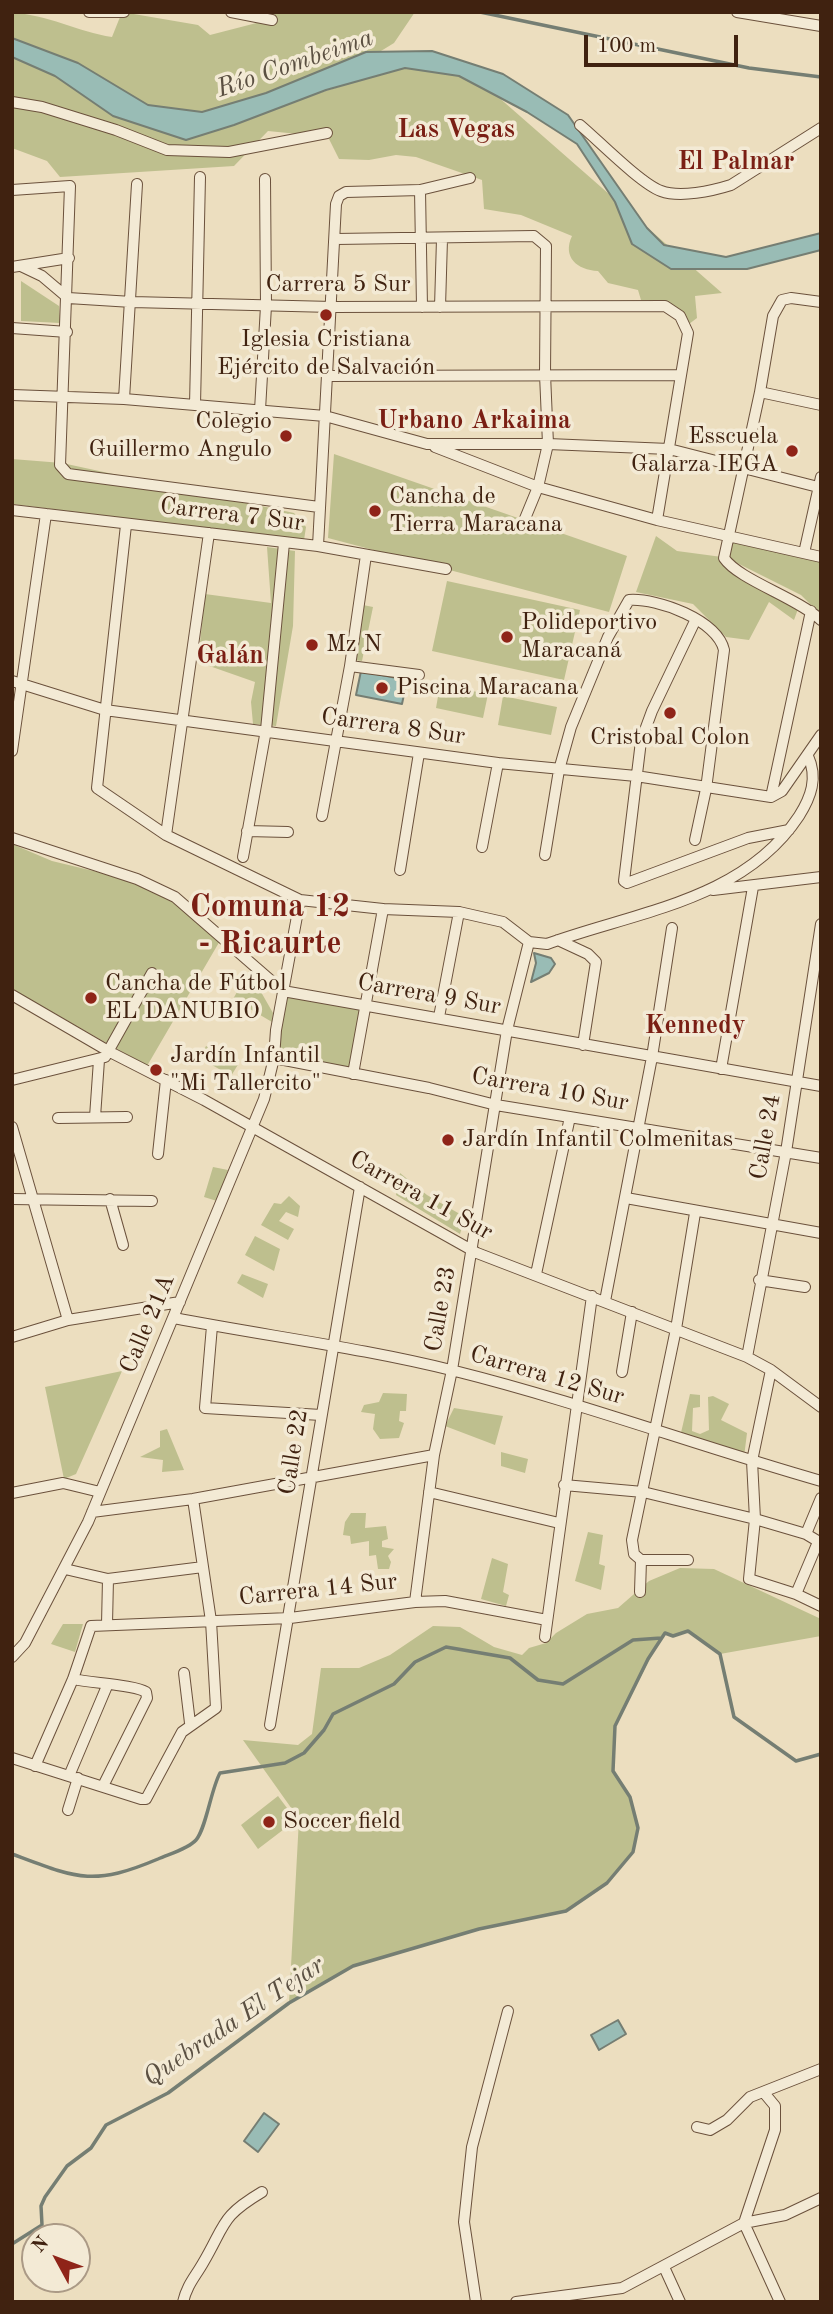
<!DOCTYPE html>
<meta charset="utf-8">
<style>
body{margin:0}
#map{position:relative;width:833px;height:2314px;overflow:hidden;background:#ecdebf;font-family:"Old Standard TT",serif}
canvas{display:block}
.frame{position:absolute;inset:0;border:14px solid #402210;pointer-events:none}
.north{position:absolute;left:21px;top:2223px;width:70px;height:70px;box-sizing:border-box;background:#f3ead5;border:2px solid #ab9a86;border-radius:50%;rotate:311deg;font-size:19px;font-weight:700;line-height:28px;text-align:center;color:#402210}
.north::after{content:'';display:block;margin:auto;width:24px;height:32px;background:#8f2418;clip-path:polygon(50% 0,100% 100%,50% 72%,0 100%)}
.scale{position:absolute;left:584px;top:35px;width:154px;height:32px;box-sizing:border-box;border:4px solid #402210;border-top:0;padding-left:9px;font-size:21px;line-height:24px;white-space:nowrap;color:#402210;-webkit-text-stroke:5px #f3ead5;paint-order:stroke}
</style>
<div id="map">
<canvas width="833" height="2314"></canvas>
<div class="frame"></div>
<div class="north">N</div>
<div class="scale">100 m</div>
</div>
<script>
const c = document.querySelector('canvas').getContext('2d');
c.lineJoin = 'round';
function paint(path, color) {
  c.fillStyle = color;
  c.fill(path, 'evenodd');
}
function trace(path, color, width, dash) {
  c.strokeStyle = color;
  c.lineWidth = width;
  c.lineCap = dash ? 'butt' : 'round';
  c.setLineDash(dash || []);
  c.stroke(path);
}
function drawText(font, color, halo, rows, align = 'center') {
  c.font = font + ' "Old Standard TT",serif';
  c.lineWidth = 7;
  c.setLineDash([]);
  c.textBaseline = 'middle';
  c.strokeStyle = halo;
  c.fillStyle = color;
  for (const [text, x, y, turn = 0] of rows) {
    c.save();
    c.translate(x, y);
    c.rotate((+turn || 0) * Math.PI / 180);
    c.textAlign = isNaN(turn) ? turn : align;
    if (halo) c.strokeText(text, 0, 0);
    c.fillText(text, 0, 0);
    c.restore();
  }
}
const green = new Path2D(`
 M122,12L198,25L210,35L272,19L276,12H415L394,43L306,97L410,65L472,74L722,293L695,296L697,318L689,324L667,302L641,300L638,290L608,283L598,271C577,270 562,257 572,236L521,215L484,209L482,180L416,157L396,155L369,160L339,159L328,137L268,131L234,166L60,177L47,161L12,148V13C47,14 78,32 112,37Z
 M21,281L59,306L60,323L21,321Z
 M334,454L627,556L609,612L328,538Z
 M12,459L62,463L294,513L306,527L304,540L12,504Z
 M656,536L677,551L722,557L798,609L794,620L769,602L749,640L726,637L693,604L636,592Z
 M731,540L821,559V615L801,595L727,558Z
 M267,547L295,551L293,626L276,726L253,724L251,702L255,682L198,662L205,594L271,603Z
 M447,581L580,610L564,680L432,651Z
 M363,605L373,607L362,661L354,660Z
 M440,685L488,694L483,718L436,708Z
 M503,696L557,707L551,735L498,725Z
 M12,844L52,861L135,881L173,901L221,939L147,1066L12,989Z
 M249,971L273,1013L272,1022L233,999Z
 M286,994L362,1006L349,1069L276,1056Z
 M206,1046L239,1063L231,1076L200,1058Z
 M213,1167L228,1170L217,1201L204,1197Z
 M400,1173L427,1195L465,1217L460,1234L396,1195Z
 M289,1196L300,1206L298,1217L286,1212L279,1221L294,1229L288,1240L261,1225L274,1203L281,1204Z
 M255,1236L280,1249L274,1271L245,1255Z
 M242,1274L268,1284L263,1298L237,1283Z
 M122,1371L76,1474L64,1479L45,1387Z
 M383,1393L407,1394L406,1411H400L399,1421L404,1423L399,1438L380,1439L373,1429L375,1414L361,1412L364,1405L379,1402Z
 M690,1394L700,1395V1407L693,1408L692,1431L700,1434L709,1430L708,1397L713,1396L729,1404L721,1420L747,1433L744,1457L680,1437Z
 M454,1408L503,1416L495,1445L445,1426Z
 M167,1429L184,1470L162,1472L163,1460L140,1457L160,1447V1431Z
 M501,1452L528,1459L525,1473L501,1466Z
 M351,1513H366L365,1528L386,1526L388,1539L382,1541V1547L394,1549L388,1556L391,1562L389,1569H378L376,1555L369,1556V1541L351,1544L350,1536L343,1535L345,1522Z
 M588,1532L603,1535L599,1564L605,1566L601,1590L575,1581Z
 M492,1558L508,1564L503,1592L509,1595L506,1606L481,1599Z
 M680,1568L714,1569L821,1619V1636L720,1654L688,1631L676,1635L666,1633L661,1638L615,1726L613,1771L630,1797L638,1828L633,1852L607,1883L566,1911L478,1929L353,1966L289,2003L299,1819L243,1740L298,1745L312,1734L321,1668H359L390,1655L433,1626L460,1627L494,1647L522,1655L529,1648L546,1643L556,1633L587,1614L618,1608L649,1581Z
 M63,1624H83L75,1652L51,1644Z
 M278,1796L296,1820L258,1849L241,1825Z`);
const water = new Path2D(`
 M12,38L78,63L148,105L202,112L266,93L366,52L432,51L503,74L568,115L647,228L664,245L726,257L821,233V250L747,269H671L632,244L615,202L577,144L527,112L459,76L405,68L326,90L234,125L186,140L113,116L55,76L12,57Z
 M361,671L407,680L402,704L356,695Z
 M534,953L551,958L555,964L549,973L531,982L536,963Z
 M618,2020L626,2034L599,2050L591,2035Z
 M264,2113L279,2124L258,2152L244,2141Z`);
const stream = new Path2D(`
 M480,12L749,68L821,77
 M12,1854C76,1878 92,1887 158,1859C169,1854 188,1849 196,1840C206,1829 211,1789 220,1773L285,1763L304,1753L324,1730L333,1714L394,1684L415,1662L446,1647L510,1658L538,1680L563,1684L633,1640L661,1638
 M12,2244L42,2225L41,2206L45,2197L67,2166L91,2148L106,2125L168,2093L289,2003L353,1966L479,1929L566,1911L607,1883L633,1852L638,1828L630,1797L613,1771L615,1726L648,1659L665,1633L673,1636L688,1631L720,1654L734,1717L796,1761L821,1754`);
const street = new Path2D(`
 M89,12H124
 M231,12L272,20
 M737,12L821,26
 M12,102L42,107L116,130L167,150L229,152L327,133
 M580,125C598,140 641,184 661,191C680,198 712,191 731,185L821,128
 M12,190L70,186L60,465L68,474L319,507
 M420,190L422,307
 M336,239L534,236L546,246L545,374L548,444L538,487L524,521
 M21,266L42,276L68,298L132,302L332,307L665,306L680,316L688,333L657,520
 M12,267L69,258
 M821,302L791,298L782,300L773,316L760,392L724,558C739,580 796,597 821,620
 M440,307L442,239
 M12,328L67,332
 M327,376L681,375
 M760,392L821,405
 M12,395L124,399L325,416L427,444H548L669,449L818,487
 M124,399L137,184
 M195,405L200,177
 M260,410L266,306L265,179
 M435,447L538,487L657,520L821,557
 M12,510L318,546L446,569
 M126,525L97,788L166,835L300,900L383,909L459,912L503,922L529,942L547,944C634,912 743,901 799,816C811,797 818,778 808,756
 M318,546L336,204L339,196L346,192L420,190L470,178
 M804,553L821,477
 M696,619L652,711L641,741L624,881L627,883L748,838L789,830
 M350,666L419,675
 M12,681L105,710L498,763L636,776L771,797
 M12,751L46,514
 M771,797L811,611
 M771,797L782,791L821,735
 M322,816L350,666L366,555
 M247,831L288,832
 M166,835L209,533
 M12,838L137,879L175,897L283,991L821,1086
 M482,847L498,763
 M545,855L559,770L571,727L608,637L629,600C658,598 717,620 724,650L706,789L695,840
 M243,857L266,730L284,543
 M400,870L419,753
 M713,890L821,877
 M558,940L588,954L596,962L583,1045
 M12,995L110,1052L204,1100L477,1253L747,1357L771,1370L821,1407
 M439,1017L459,912
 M274,1058L429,1088L496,1105L821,1158
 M721,1069L753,887
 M353,1074L383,909
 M12,1080L105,1057L152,973
 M95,1117L99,1060
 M58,1118L127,1117
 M12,1127L68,1320
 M158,1154L166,1080
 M626,1198L821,1233
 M12,1199L152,1201
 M110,1199L123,1245
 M536,1274L570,1117
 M759,1280L805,1287
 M605,1301L652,1057L672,928
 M174,1318C267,1336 363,1348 455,1371C579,1402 698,1446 821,1481
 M212,1326L205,1408L321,1415
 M12,1337L68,1320L180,1302
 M747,1357L786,1152L821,924
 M771,1370L752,1461L755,1519L749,1579L796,1594L821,1606
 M622,1372L632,1312
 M564,1485L643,1492L755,1519L806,1534L821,1543
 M429,1492L559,1523
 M12,1493L63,1483L100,1492
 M92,1512L193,1499L434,1455
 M806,1534L821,1498
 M641,1560H688
 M65,1569L108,1579L203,1567
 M640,1592L641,1560L634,1554L632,1540L676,1329L695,1213
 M796,1594L818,1542
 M415,1602L434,1455L452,1370L507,1030L529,942
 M107,1624L108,1579
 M545,1637L592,1296
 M12,1657L25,1643L88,1522L264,1099L274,1058L276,1030L300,900
 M184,1673L190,1723
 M73,1679C91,1683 135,1685 146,1692L147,1698L103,1786
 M270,1725L360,1187
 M12,1758L141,1799H146L182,1732L216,1708L211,1621L193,1499
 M35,1766L73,1679L91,1626L290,1618L415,1602L445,1601L547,1620
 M69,1776L107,1686
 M68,1810L78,1778
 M765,2094L775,2106V2130L744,2223L780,2302
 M697,2127L710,2130L727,2120L750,2097L821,2069
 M664,2267L680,2302
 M183,2302C187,2285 195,2277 203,2263C226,2224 220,2217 262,2192
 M476,2302L464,2222L472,2147L508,2011
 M516,2302L622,2288L744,2223L785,2215L821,2198`);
const markers = [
 [326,315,7,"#8f2418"],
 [286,436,7,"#8f2418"],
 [792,451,7,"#8f2418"],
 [375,511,7,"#8f2418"],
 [507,637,7,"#8f2418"],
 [312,645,7,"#8f2418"],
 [382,688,7,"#8f2418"],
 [670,713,7,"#8f2418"],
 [91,998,7,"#8f2418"],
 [156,1070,7,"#8f2418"],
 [448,1140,7,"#8f2418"],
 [269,1822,7,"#8f2418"]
];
const streetNames = [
 ["Carrera 5 Sur",338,285],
 ["Carrera 7 Sur",232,515,7],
 ["Carrera 8 Sur",393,727,8],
 ["Carrera 9 Sur",429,995,10],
 ["Carrera 10 Sur",550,1090,10],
 ["Calle 24",766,1137,-80],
 ["Carrera 11 Sur",421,1196,29],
 ["Calle 23",441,1309,-80],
 ["Calle 21A",148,1324,-67],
 ["Carrera 12 Sur",547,1376,16],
 ["Calle 22",294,1452,-81],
 ["Carrera 14 Sur",318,1590,-6]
];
const poiNames = [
 ["Iglesia Cristiana",326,340,"center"],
 ["Ejército de Salvación",326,368,"center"],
 ["Colegio",272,422,"right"],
 ["Guillermo Angulo",272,450,"right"],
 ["Esscuela",778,437,"right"],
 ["Galarza IEGA",778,465,"right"],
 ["Cancha de",389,497],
 ["Tierra Maracana",389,525],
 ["Polideportivo",521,623],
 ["Maracaná",521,651],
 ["Mz N",326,645],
 ["Piscina Maracana",396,688],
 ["Cristobal Colon",670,738,"center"],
 ["Cancha de Fútbol",105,984],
 ["EL DANUBIO",105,1012],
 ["Jardín Infantil",170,1056],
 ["\"Mi Tallercito\"",170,1084],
 ["Jardín Infantil Colmenitas",462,1140],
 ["Soccer field",283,1822]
];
const waterNames = [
 ["Río Combeima",295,64,-19],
 ["Quebrada El Tejar",234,2022,-34]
];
const neighbourhoodNames = [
 ["Las Vegas",456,130],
 ["El Palmar",736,162],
 ["Urbano Arkaima",474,421],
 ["Galán",230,656],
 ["Kennedy",695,1026]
];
const districtNames = [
 ["Comuna 12",270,908],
 ["- Ricaurte",270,945]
];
paint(green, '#bebf8e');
paint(water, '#99bcb5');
trace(water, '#757e73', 2);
trace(stream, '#757e73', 3.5);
trace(street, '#6b513c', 12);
trace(street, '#f3ead5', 10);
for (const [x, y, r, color] of markers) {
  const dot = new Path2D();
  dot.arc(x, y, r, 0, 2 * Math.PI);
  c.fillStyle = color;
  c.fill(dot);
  trace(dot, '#f3ead5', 2.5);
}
drawText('24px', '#402210', '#f3ead5', streetNames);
drawText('24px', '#402210', '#f3ead5', poiNames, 'left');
drawText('italic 26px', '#5b5042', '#f3ead5', waterNames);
drawText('bold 26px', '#7a1f14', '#f3ead5', neighbourhoodNames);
drawText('bold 32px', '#7a1f14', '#f3ead5', districtNames);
</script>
